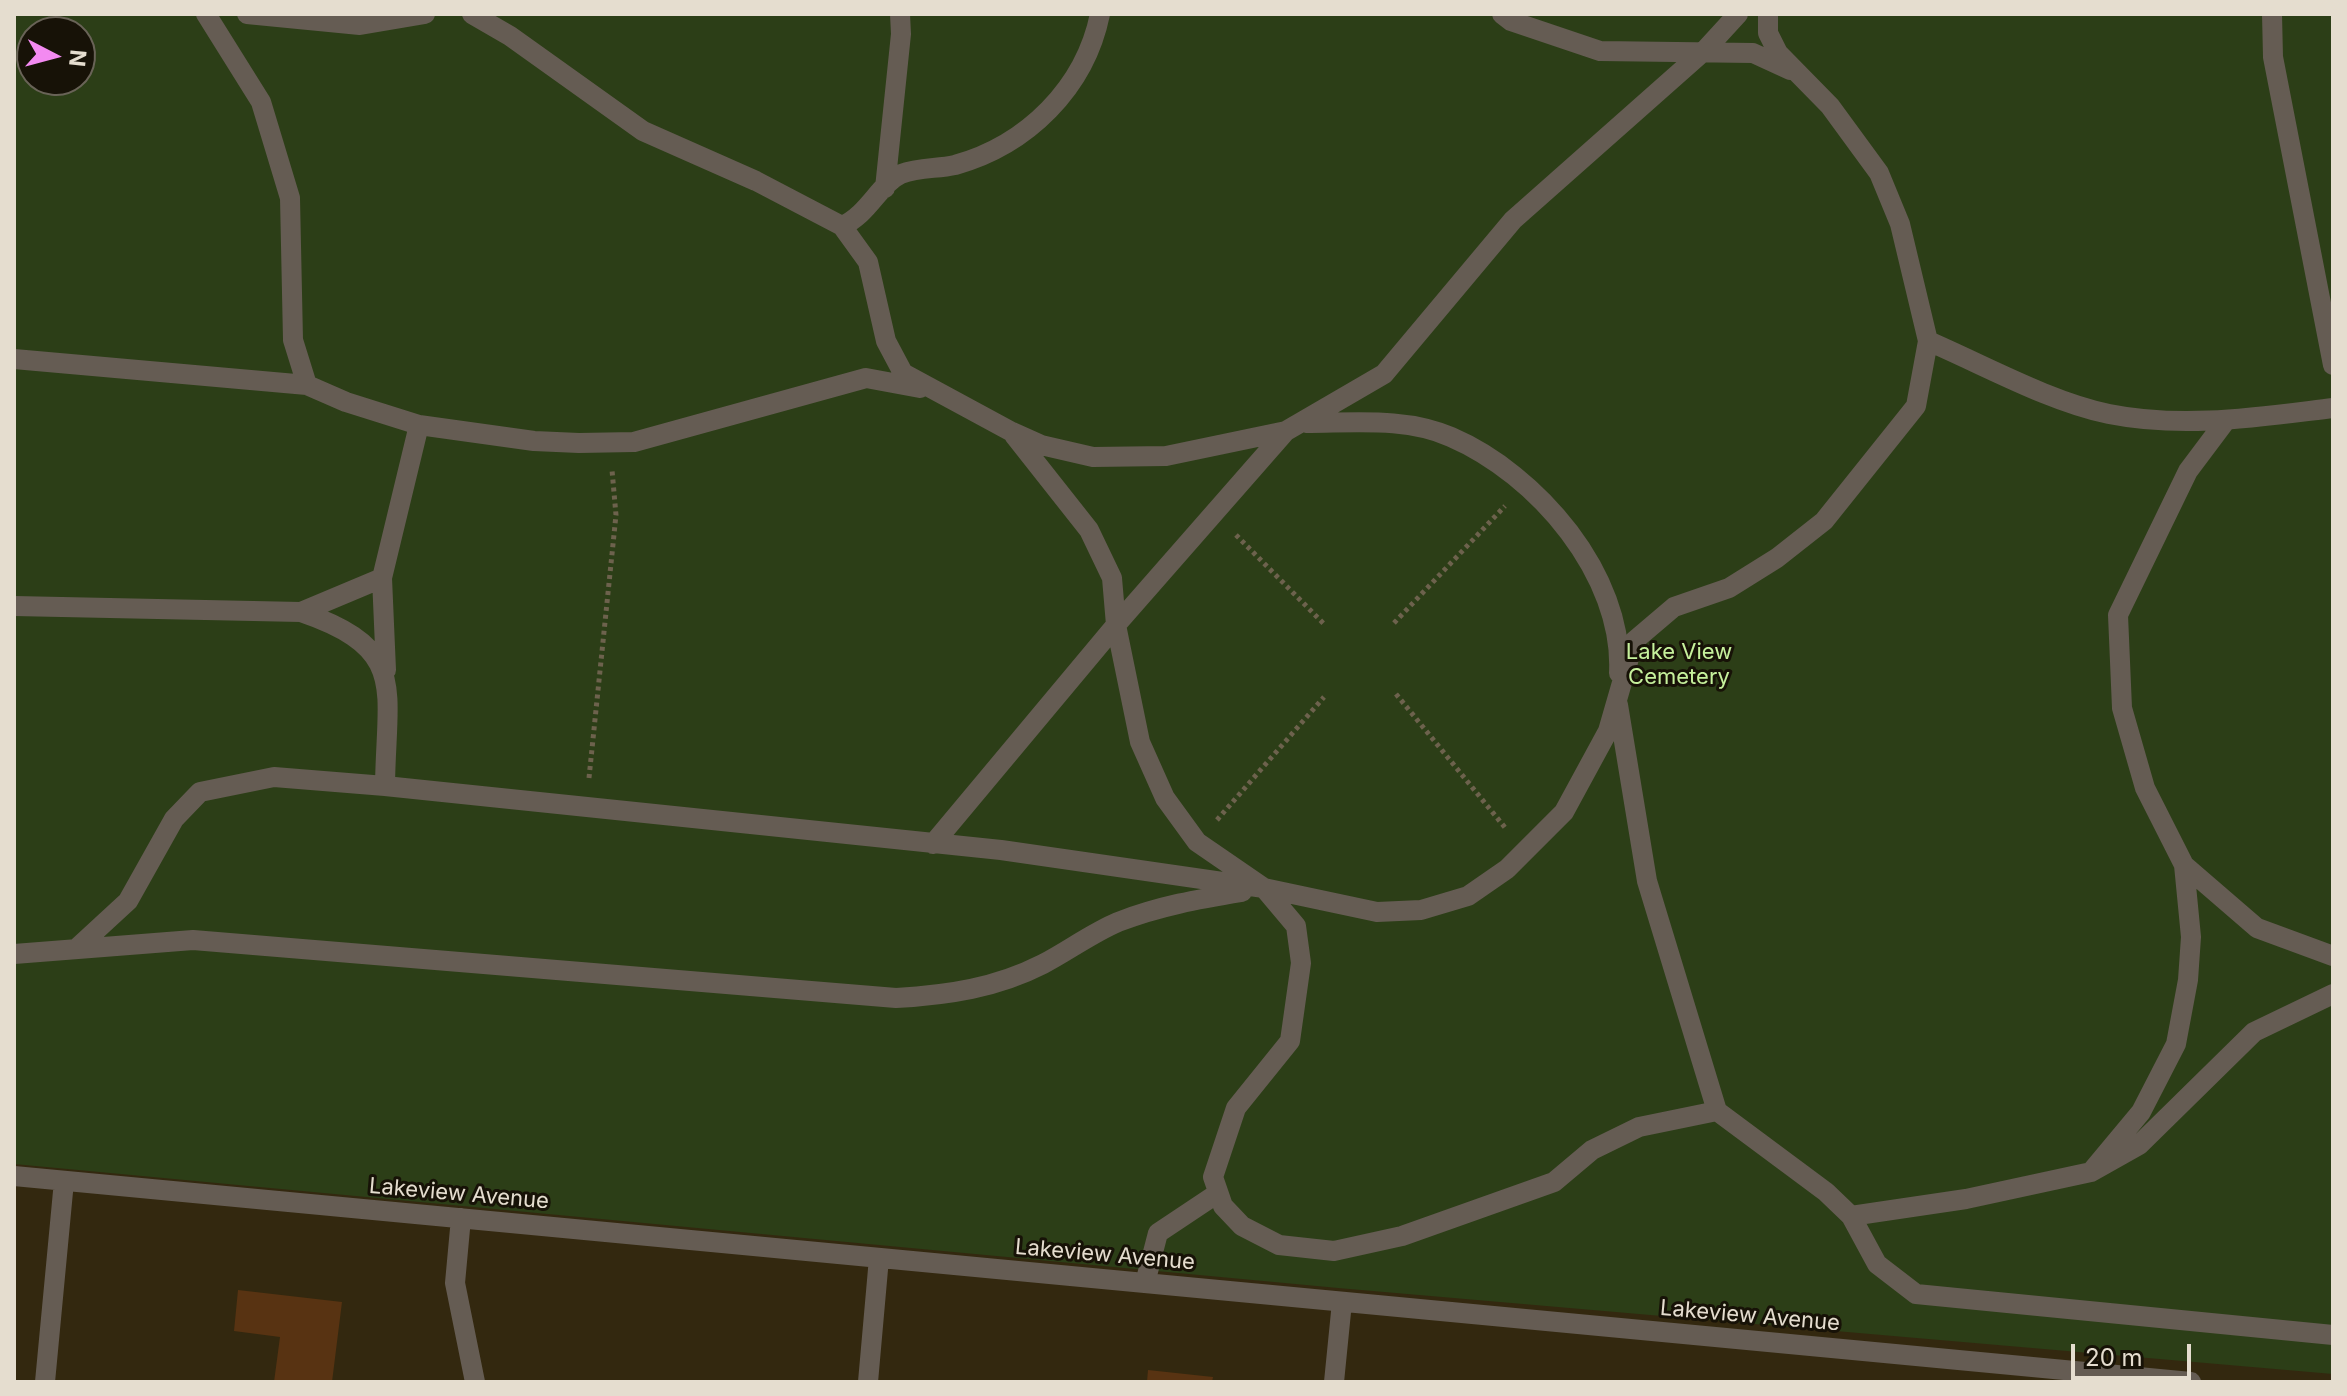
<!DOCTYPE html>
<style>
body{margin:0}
#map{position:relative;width:2347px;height:1396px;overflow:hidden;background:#33280f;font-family:Inter,sans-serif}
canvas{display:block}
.frame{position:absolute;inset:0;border:16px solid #e5ddcf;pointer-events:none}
.north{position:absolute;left:16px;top:16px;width:80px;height:80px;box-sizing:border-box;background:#171207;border:2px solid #696357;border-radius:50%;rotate:96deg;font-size:22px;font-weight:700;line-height:32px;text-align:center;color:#e5ddcf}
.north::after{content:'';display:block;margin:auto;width:28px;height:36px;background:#f38af1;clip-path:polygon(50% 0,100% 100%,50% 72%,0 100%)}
.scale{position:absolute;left:2071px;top:1344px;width:120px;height:36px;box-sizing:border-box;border:4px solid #e5ddcf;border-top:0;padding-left:10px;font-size:24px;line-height:28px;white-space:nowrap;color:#e5ddcf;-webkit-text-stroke:6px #171207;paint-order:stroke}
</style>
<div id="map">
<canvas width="2347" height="1396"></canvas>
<div class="frame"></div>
<div class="north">N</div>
<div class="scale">20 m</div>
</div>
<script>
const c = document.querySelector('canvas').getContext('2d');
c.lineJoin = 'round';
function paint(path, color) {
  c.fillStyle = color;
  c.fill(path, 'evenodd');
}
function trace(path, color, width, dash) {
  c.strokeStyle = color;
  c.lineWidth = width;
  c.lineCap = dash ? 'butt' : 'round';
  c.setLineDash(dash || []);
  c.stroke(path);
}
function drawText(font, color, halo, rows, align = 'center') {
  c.font = font + ' Inter,sans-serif';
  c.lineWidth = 6;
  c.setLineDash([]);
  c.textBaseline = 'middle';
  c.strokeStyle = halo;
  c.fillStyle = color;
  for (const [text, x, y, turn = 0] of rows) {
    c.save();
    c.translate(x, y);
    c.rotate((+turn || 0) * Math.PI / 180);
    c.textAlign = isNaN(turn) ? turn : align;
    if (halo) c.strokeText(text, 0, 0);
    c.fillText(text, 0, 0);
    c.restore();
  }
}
const green = new Path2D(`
 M14,14H2333V1374L1338,1288L14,1164ZM32,32H80V80H32Z`);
const building = new Path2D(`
 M238,1290L342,1302L332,1382H274L280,1337L234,1331Z
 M1148,1370L1213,1377L1212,1382H1147Z`);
const path = new Path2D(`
 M1236,535L1324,624
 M1394,623L1505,506
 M1396,694L1507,830
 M589,778L616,515L612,470
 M1217,820L1324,697`);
const minor = new Path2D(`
 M206,14L261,102L290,198L293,340L307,385
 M247,14L360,25L425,14
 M472,14L510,36L643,131L756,181L842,226L868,262L886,341L903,373L1012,432L1041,445L1093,457L1166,456L1286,431L1384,374L1513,220L1705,50L1738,14
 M1502,14L1511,21L1600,51L1753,53L1790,70
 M2272,14L2273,57L2333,365
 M885,188L901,34L900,14
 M842,226C869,214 879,184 901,174C919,167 937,169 955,165C1027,145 1085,88 1100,14
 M1928,341C1984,365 2050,402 2109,414C2184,429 2258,417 2333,408
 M14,359L307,385L346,402L419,425L534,441L579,443L634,442L866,378L920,388
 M1306,423C1354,423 1406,417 1451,437C1537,474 1624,575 1619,673
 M1014,435L1089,530L1112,578L1116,625L1140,742L1165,798L1197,842L1264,888L1296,926L1301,963L1290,1041L1236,1108L1213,1177L1223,1206L1242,1226L1279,1245L1334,1251L1402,1236L1554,1182L1592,1150L1639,1127L1717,1111
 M382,578L386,670
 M14,606L301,612C409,649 386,688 385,786L274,777L200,792L174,819L128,901L77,948
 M301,612L382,578L419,425
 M1618,705L1647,881L1717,1111L1826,1192L1851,1216L1877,1264L1916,1294L2333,1335
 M385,786L1001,850L1264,888L1377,912L1421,910L1468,896L1507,869L1564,812L1608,731L1634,641L1674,607L1729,588L1777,558L1824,521L1916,406L1928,341L1900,224L1879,173L1830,106L1778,53L1768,33V14
 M933,844L1116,625L1286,431
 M2184,865L2257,928L2333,956
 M14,954L193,940L896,998C948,995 996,988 1043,964C1068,951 1092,933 1118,922C1159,906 1199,899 1242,892
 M2091,1172L2141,1112L2176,1044L2188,980L2191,937L2184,865L2145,788L2122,708L2118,615L2188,471L2224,423
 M14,1176L2191,1382
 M1851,1216L1966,1199L2091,1172L2139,1145L2254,1032L2333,994
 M461,1218L455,1283L475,1382
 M1145,1283L1158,1233L1218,1193
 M45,1382L64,1181
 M868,1382L879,1258
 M1334,1382L1342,1302`);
const parkNames = [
 ["Lake View",1679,652],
 ["Cemetery",1679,677]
];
const streetNames = [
 ["Lakeview Avenue",459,1194,5],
 ["Lakeview Avenue",1105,1255,5],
 ["Lakeview Avenue",1750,1316,5]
];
paint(green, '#2c3e17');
paint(building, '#583312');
trace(path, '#6d624d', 5, [4, 4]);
trace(minor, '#655c53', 20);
drawText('22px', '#c6f19c', '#171207', parkNames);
drawText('22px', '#e5ddcf', '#171207', streetNames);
</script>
